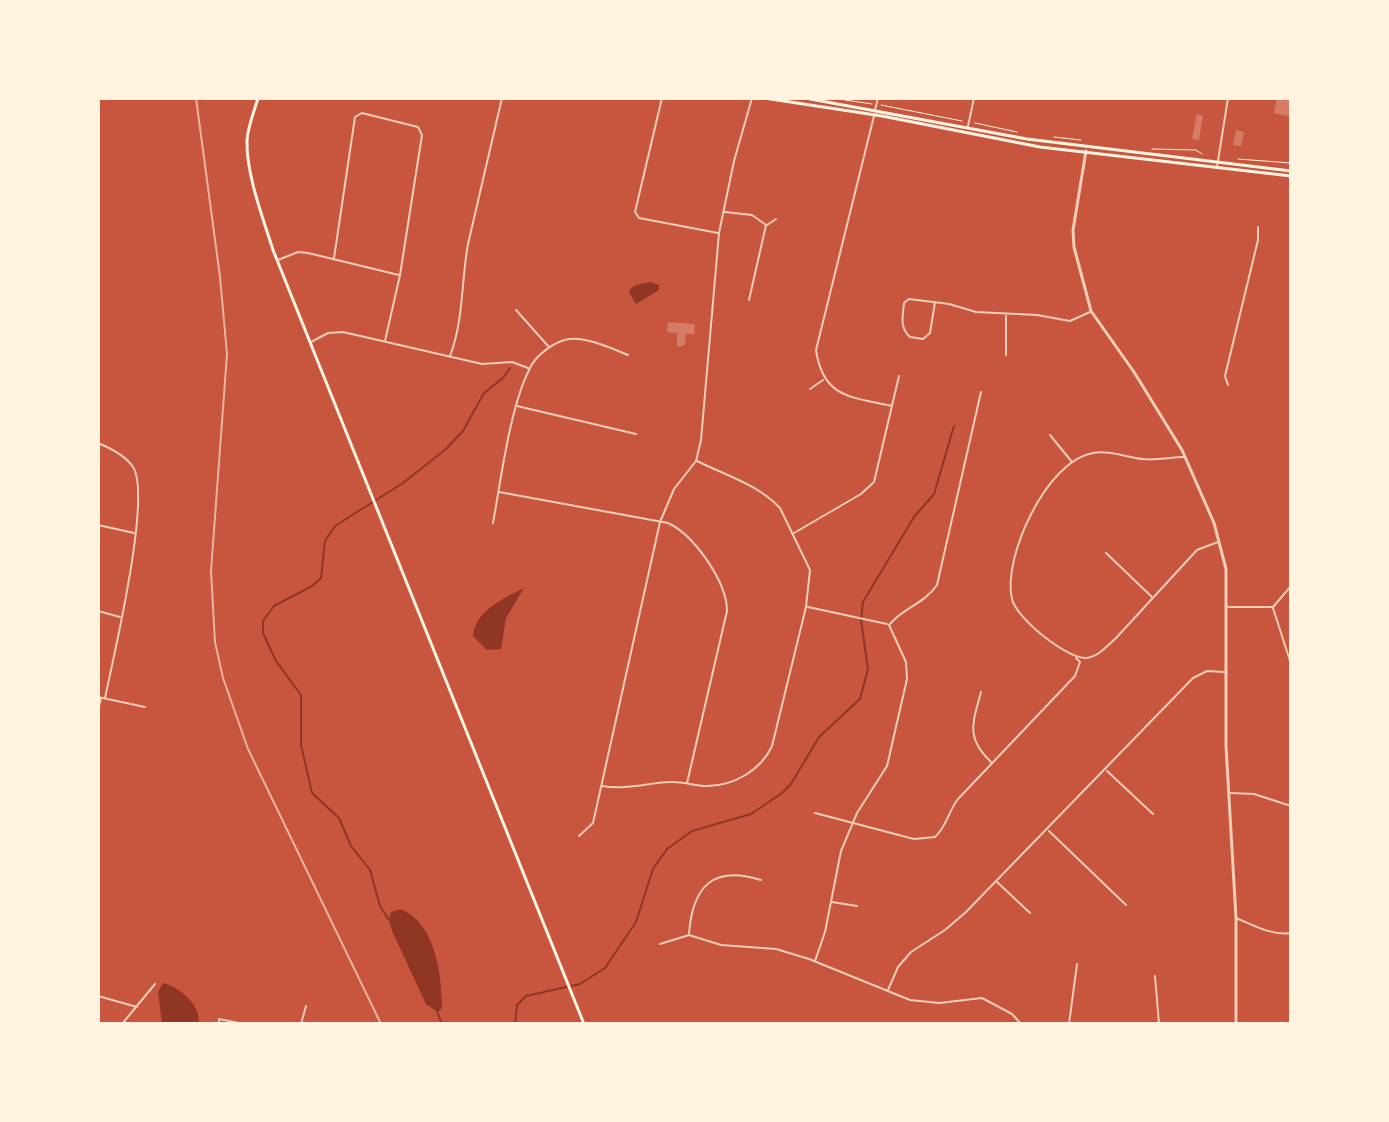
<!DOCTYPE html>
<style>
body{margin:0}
#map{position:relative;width:1389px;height:1122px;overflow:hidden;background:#c8553d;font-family:"DejaVu Sans",sans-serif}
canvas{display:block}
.frame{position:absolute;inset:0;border:100px solid #fff3e0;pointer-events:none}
</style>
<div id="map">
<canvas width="1389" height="1122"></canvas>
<div class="frame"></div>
</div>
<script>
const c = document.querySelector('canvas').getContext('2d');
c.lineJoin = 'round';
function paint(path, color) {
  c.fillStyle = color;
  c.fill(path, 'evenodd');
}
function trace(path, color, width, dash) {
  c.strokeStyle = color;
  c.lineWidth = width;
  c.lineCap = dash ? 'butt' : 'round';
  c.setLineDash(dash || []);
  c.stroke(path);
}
const water = new Path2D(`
 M650,282L659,285V290L636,304L629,292C632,284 642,284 650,282Z
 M524,588L506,618L501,649L487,650L473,636C475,611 504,598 524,588Z
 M400,909C435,921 442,975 442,1007L440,1011H436L426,1004L392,931L389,920L391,912Z
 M163,983C179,986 203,1007 198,1024H162L158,992Z`);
const stream = new Path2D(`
 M389,920L380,906L370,870L351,846L339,818L312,793L301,745V695L276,661L263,633V621L274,606L312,586L321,578L325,541L335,526L403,483L446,449L463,431L484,393L503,378L510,368
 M437,1011L442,1024
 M515,1024L517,1005L526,996L580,984L605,968L636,922L653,869L667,849L692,831L751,814L782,793L791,784L819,737L860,699L868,669L861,620L863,602L914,517L934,494L954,426`);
const building = new Path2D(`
 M1277,98H1291V117L1274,113Z
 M1197,114L1203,116L1199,140L1192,139Z
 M1236,130L1244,132L1241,146L1233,145Z
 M668,322L695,324L694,334H686L685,345L677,347V333L667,332Z`);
const path = new Path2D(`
 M845,100L872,104
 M881,105L962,121
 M975,123L1017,132
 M1054,137L1081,140
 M1152,149L1196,150L1202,154
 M1238,159L1291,163`);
const minor = new Path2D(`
 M662,98L635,212L639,218L718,233
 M875,110L878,98
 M874,116L816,350C823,398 851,397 892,406
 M968,126L974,98
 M1217,167L1228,98
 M725,212L752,215L766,225L749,300
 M767,225L776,219
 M334,258L355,117L362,113L418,127L422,135L400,275L385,341
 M278,260L298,252L308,253L399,275
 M935,302L930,333L923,339L910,337C899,327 903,316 904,303L909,299L949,304L976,312L1037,315L1070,321L1090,312
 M516,310L549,347
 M1006,316V355
 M311,342L328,333L343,332L482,364L512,362L528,368
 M450,356C464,319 461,282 468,244L502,98
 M1228,385L1225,376L1258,240V227
 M810,389L823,380
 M517,406L636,434
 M1050,435L1072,462
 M98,443C110,448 126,456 133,467C152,496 113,659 105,698
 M1185,457C1170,457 1156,461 1142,459C1126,457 1108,450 1093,453C1047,460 1002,558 1012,599C1016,618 1067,659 1086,658C1098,657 1107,646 1116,638L1197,550L1218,542
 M499,492L668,523C694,535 727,582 727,611L687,783
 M493,523C501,480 510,406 530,368C536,355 555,341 569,339C587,337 611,348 628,355
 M98,525L134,533
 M794,533L861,494L874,482L899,376
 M1106,553L1152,597
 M808,607L887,624
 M1228,607H1273L1291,586
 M1273,608L1291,664
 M98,611L120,617
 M890,624C903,608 924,604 937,585L981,392
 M981,692C973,723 965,737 991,762
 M98,697L145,707
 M98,711L101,698
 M1107,771L1153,814
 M602,786C626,790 646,783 670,782C683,781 694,786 707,786C734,786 761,770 772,746L806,607L810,570L780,508C757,484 727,476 697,461
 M1230,793L1254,794L1291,806
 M815,813L914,839L935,837C947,826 948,812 958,799L1075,676L1080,662L1076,658
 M1049,831L1126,905
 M579,836L593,823L660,522L674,489L696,461L701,440L719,233L734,161L752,98
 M996,881L1030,913
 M832,902L857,906
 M1236,918C1253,925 1272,936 1291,933
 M689,933C693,886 713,865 761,880
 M660,944L689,935L721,945L776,949L809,959L910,1000L939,1003L982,998L1012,1014L1021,1024
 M815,961L825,932L841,851L857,813L887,766L907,679L906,662L889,625
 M1155,976L1159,1024
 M888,990L898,967L911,952L945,930L966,912L1193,678L1207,671L1225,672
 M98,996L137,1007
 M122,1024L155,984
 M219,1024V1019L244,1024
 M301,1024L306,1006
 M1069,1024L1077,964`);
const tertiary = new Path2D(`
 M1086,151L1073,230L1074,247L1091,311L1134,372L1182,450L1214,523L1226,569V746L1236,918V1024`);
const secondary = new Path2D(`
 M258,98C254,112 248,126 247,140C246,174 263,218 273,250L584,1024
 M764,98L882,116L1040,147L1291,176
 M805,98L1027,139L1291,171`);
const rail = new Path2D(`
 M196,98L220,277L227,354L211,571L215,642L223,678L248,749L381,1024`);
paint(water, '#8f3625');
trace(stream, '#8f3625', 2);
paint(building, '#d67c66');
trace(path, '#fff3e0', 1);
trace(minor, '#f1ccb7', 2);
trace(tertiary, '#f1ccb7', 3);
trace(secondary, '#fff3e0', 3);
trace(rail, '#e9b49f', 2);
</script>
